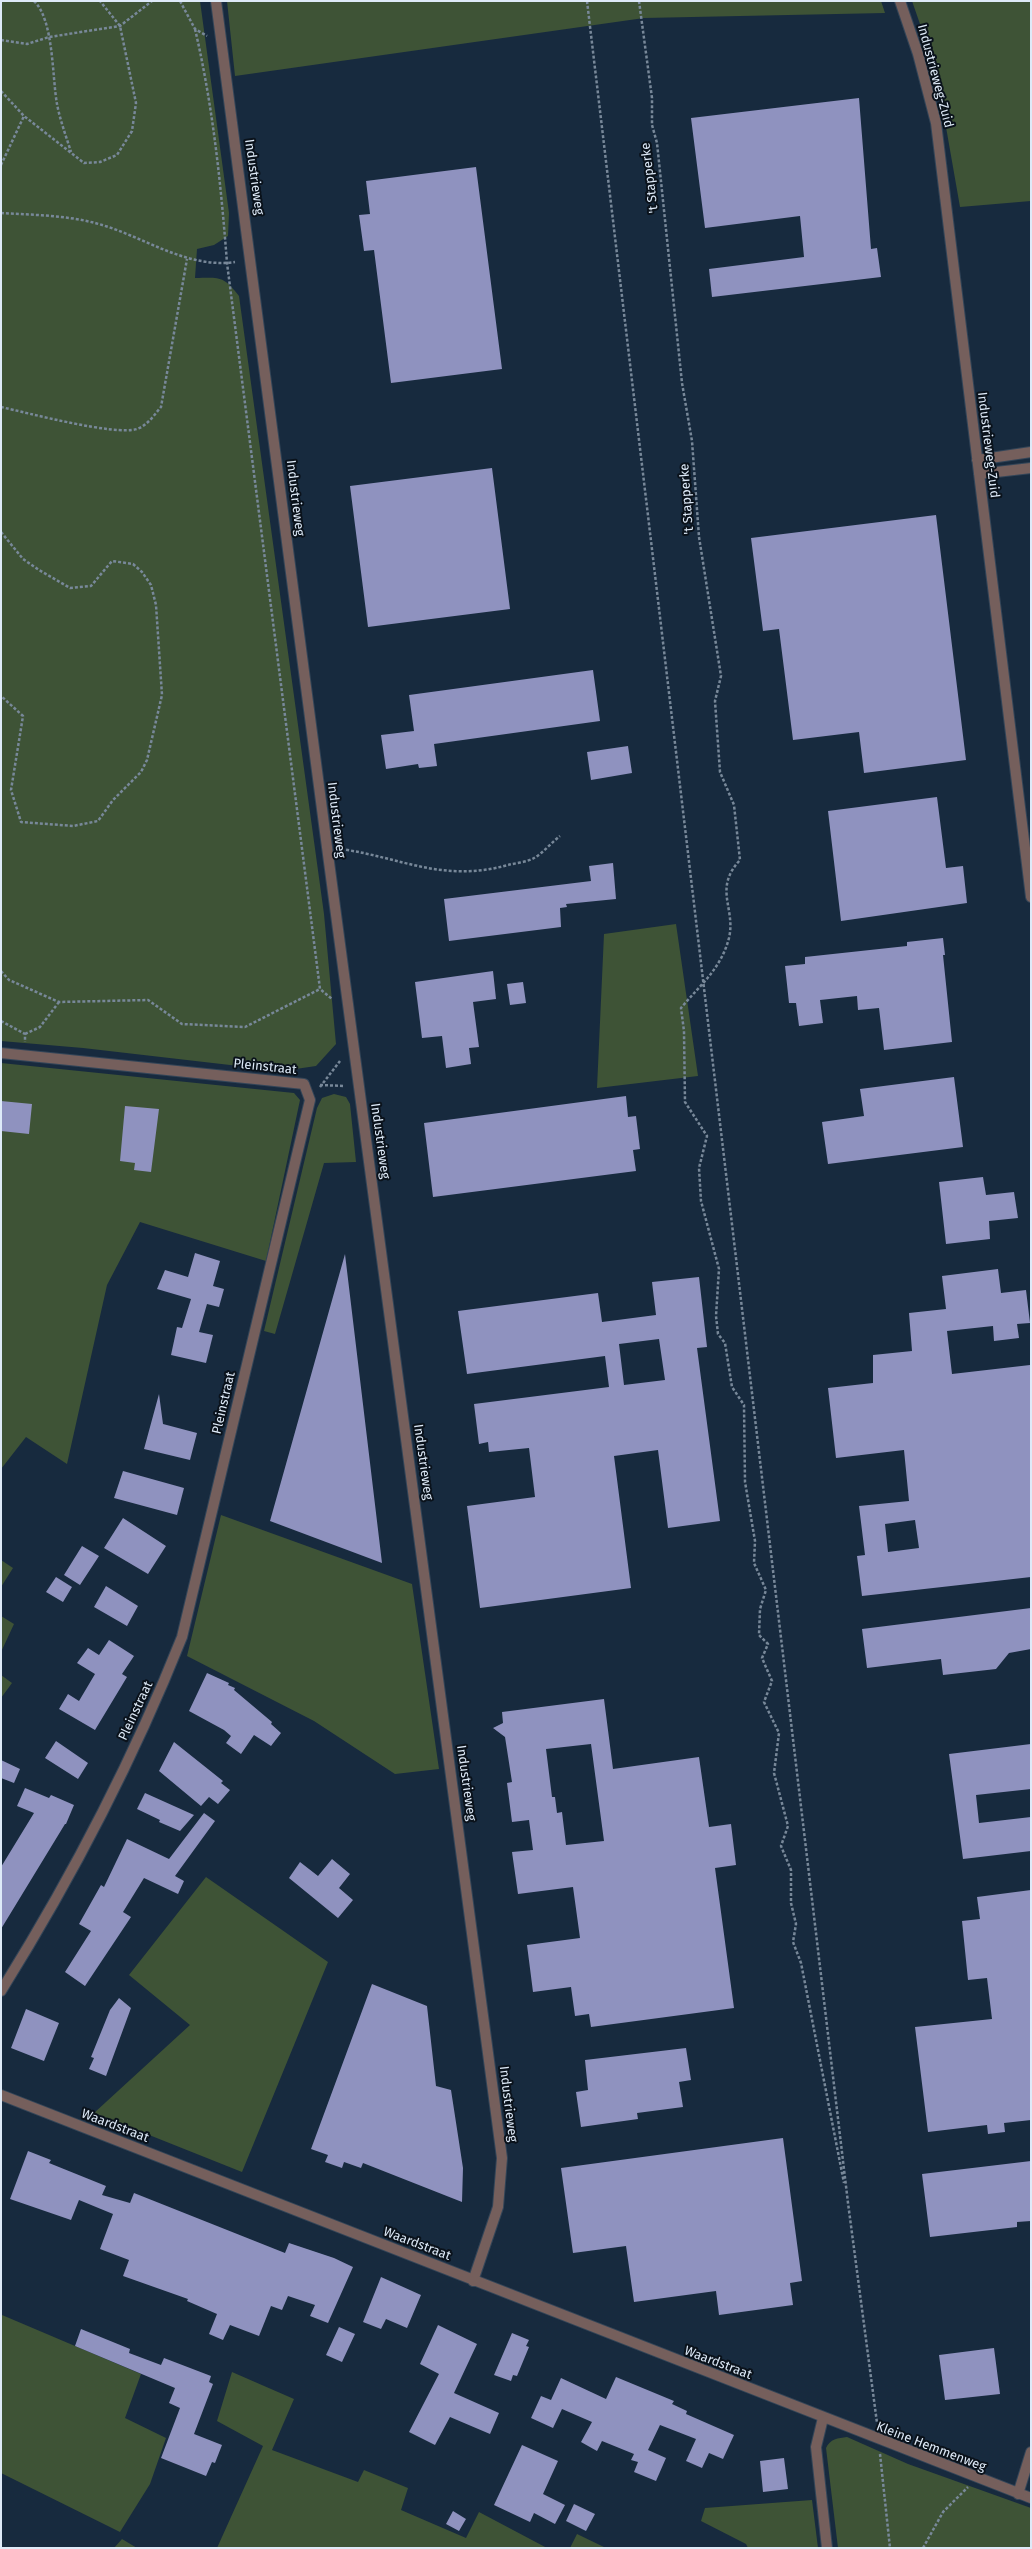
<!DOCTYPE html>
<style>
body{margin:0}
#map{position:relative;width:1032px;height:2549px;overflow:hidden;background:#172a3e;font-family:"Fira Sans",sans-serif}
canvas{display:block}
.frame{position:absolute;inset:0;border:2px solid #deeaf8;pointer-events:none}
</style>
<div id="map">
<canvas width="1032" height="2549"></canvas>
<div class="frame"></div>
</div>
<script>
const c = document.querySelector('canvas').getContext('2d');
c.lineJoin = 'round';
function paint(path, color) {
  c.fillStyle = color;
  c.fill(path, 'evenodd');
}
function trace(path, color, width, dash) {
  c.strokeStyle = color;
  c.lineWidth = width;
  c.lineCap = dash ? 'butt' : 'round';
  c.setLineDash(dash || []);
  c.stroke(path);
}
function drawText(font, color, halo, rows, align = 'center') {
  c.font = font + ' "Fira Sans",sans-serif';
  c.lineWidth = 4;
  c.setLineDash([]);
  c.textBaseline = 'middle';
  c.strokeStyle = halo;
  c.fillStyle = color;
  for (const [text, x, y, turn = 0] of rows) {
    c.save();
    c.translate(x, y);
    c.rotate((+turn || 0) * Math.PI / 180);
    c.textAlign = isNaN(turn) ? turn : align;
    if (halo) c.strokeText(text, 0, 0);
    c.fillText(text, 0, 0);
    c.restore();
  }
}
const green = new Path2D(`
 M1,1H200L229,213L228,236L214,245L197,249L195,278C219,278 223,275 239,296L324,914L336,1044L316,1066L282,1071L83,1048L1,1041Z
 M227,1H881L885,13L644,18L235,76Z
 M912,1H1031V201L960,207L936,70Z
 M676,924L698,1076L597,1088L604,934Z
 M1,1063L294,1093L300,1100L266,1261L140,1222L107,1285L67,1464L26,1437L1,1469Z
 M334,1094L346,1097L350,1104L356,1162L324,1163L275,1334L264,1331L317,1108L322,1098Z
 M221,1515L412,1584L439,1769L395,1774L314,1721L187,1656Z
 M1,1560L13,1568L1,1587Z
 M1,1616L14,1624L1,1652Z
 M1,1675L12,1683L1,1698Z
 M206,1877L328,1962L242,2172L94,2113L190,2025L129,1975Z
 M2,2315L141,2374L125,2418L166,2438L150,2484L120,2532L1,2473Z
 M232,2372L294,2399L272,2450L358,2482L364,2470L408,2488L401,2510L466,2538L479,2512L547,2548H217L263,2446L217,2421Z
 M847,2437L908,2464L1031,2508V2548H838L826,2448C830,2439 838,2438 847,2437Z
 M812,2500L818,2548H748L746,2544L701,2521L705,2508Z
 M577,2534L606,2548H570Z
 M122,2539L137,2548H114Z`);
const building = new Path2D(`
 M859,98L871,249L877,248L881,277L712,297L709,269L804,257L800,216L705,228L691,118Z
 M476,167L502,369L391,383L374,250L364,251L359,215L370,214L366,181Z
 M492,468L510,609L368,627L350,486Z
 M936,515L966,760L864,773L859,732L793,740L779,629L763,631L751,538Z
 M593,670L600,721L434,744L437,766L419,768L418,764L386,769L381,735L414,731L409,695Z
 M628,746L632,773L591,780L587,752Z
 M937,797L946,868L963,866L967,903L841,921L828,811Z
 M613,863L616,899L566,904L567,907L560,908L561,927L449,941L444,899L591,881L589,866Z
 M943,938L945,955H943L952,1042L884,1050L879,1008L858,1010L857,996L820,1000L823,1023L799,1026L796,1003H789L785,966L805,964V957L907,946V942Z
 M493,971L496,999L473,1002L479,1047L469,1048L471,1064L446,1068L442,1036L422,1038L415,982Z
 M523,982L526,1003L510,1005L507,984Z
 M954,1077L963,1147L828,1164L822,1122L864,1116L860,1089Z
 M626,1096L628,1117L636,1116L640,1149L633,1150L636,1171L433,1197L424,1123Z
 M1,1101L32,1104L29,1134L1,1131Z
 M125,1106L159,1109L151,1172L134,1170L135,1163L120,1161Z
 M983,1177L986,1195L1014,1192L1018,1218L989,1221L990,1239L946,1244L939,1182Z
 M195,1253L220,1261L213,1286L224,1289L219,1307L207,1304L199,1332L213,1335L206,1363L171,1355L177,1327L182,1328L191,1299L157,1289L165,1270L188,1277Z
 M345,1254L382,1563L270,1521Z
 M998,1269L1001,1293L1026,1290L1030,1323L1017,1324L1019,1338L994,1341L993,1326L947,1331L952,1374L1030,1365L1031,1577L862,1596L857,1556L865,1555L859,1506L909,1501L904,1450L836,1458L828,1388L873,1383V1355L912,1351L909,1313L946,1309L942,1276ZM915,1520L919,1548L888,1552L885,1524Z
 M699,1277L707,1347L697,1348L720,1521L668,1528L658,1450L614,1456L631,1588L480,1608L467,1506L535,1497L529,1448L489,1452L488,1442L479,1444L474,1404L609,1387L605,1356L467,1374L458,1311L598,1293L602,1322L656,1315L652,1282ZM659,1339L665,1380L624,1385L619,1344Z
 M159,1394L163,1424L197,1433L190,1460L144,1449Z
 M123,1471L184,1488L177,1515L114,1498Z
 M123,1518L166,1546L148,1574L104,1548Z
 M82,1546L99,1556L80,1585L64,1575Z
 M56,1577L72,1587L63,1602L46,1592Z
 M106,1586L138,1606L127,1626L94,1607Z
 M1031,1608V1649L1009,1653L996,1669L943,1675L941,1659L867,1668L862,1629Z
 M109,1640L134,1656L122,1674L127,1677L95,1730L59,1709L68,1694L79,1701L95,1674L77,1663L88,1648L99,1655Z
 M207,1673L229,1683L228,1685L235,1688L234,1690L272,1722L271,1724L281,1733L271,1746L254,1735L241,1754L226,1743L231,1736L224,1730L189,1711Z
 M604,1699L613,1769L699,1757L709,1827L731,1824L736,1865L715,1868L734,2008L591,2027L589,2014L575,2016L571,1987L533,1992L527,1945L580,1938L573,1887L518,1894L512,1852L533,1850L529,1820L512,1822L507,1783L512,1782L505,1737L493,1728L503,1723L502,1712ZM591,1744L604,1841L566,1845L562,1812L557,1813L555,1797H552L546,1749Z
 M56,1741L88,1763L78,1779L45,1758Z
 M174,1742L223,1781L221,1783L230,1790L218,1804L209,1797L201,1806L159,1771Z
 M1031,1744V1789L976,1795L979,1823L1031,1817V1851L963,1859L949,1754Z
 M1,1760L20,1769L14,1783L1,1778Z
 M25,1788L49,1798L51,1795L74,1805L66,1824H65L1,1929V1867L34,1813L17,1806Z
 M145,1793L194,1815L180,1831L159,1822L160,1820L137,1809Z
 M204,1813L215,1821L175,1876L184,1881L178,1894L144,1878L123,1912L131,1917L85,1986L65,1972L91,1931L79,1924L101,1885L104,1887L127,1839L169,1859Z
 M332,1859L350,1874L339,1888L353,1900L338,1918L289,1878L300,1862L318,1876Z
 M1031,1890V2120L1004,2123L1005,2132L988,2134L987,2125L928,2132L915,2027L992,2019L987,1978L968,1980L962,1921L980,1919L977,1897Z
 M372,1984L427,2006L436,2086L451,2090L463,2168L462,2202L363,2163L361,2168L344,2162L342,2168L325,2162L328,2155L311,2149Z
 M119,1998L131,2008L106,2076L89,2069L94,2058L91,2057L110,2010Z
 M26,2009L59,2023L44,2061L11,2048Z
 M686,2048L691,2080L679,2082L683,2107L637,2113L638,2119L581,2127L576,2092L588,2090L585,2060Z
 M783,2138L802,2281L790,2283L793,2305L719,2315L716,2291L634,2302L626,2246L573,2253L561,2168Z
 M28,2151L51,2160L49,2163L106,2186L102,2195L130,2203L134,2193L285,2253L289,2243L334,2258L353,2267L328,2323L310,2316L315,2305L288,2296L282,2310L271,2306L259,2336L230,2325L223,2340L209,2334L217,2314L187,2301L188,2299L123,2276L129,2260L100,2249L113,2214L79,2200L71,2220L10,2199Z
 M1031,2161V2221L1017,2222V2227L930,2237L922,2174Z
 M381,2277L421,2295L407,2328L386,2319L381,2329L363,2322Z
 M438,2325L477,2344L454,2393L499,2413L490,2434L450,2417L435,2445L409,2432L439,2374L420,2364Z
 M339,2327L355,2334L342,2362L326,2355Z
 M81,2329L130,2349L129,2353L161,2365L164,2358L211,2376L209,2382L213,2384L194,2434L222,2445L215,2463L212,2462L206,2476L161,2458L180,2408L169,2403L175,2388L75,2346Z
 M512,2333L529,2340L526,2346L529,2347L517,2376L513,2375L511,2381L494,2375Z
 M994,2348L1000,2394L945,2400L939,2355Z
 M616,2377L674,2401L672,2404L687,2411L686,2414L734,2435L723,2459L709,2453L702,2468L686,2461L696,2439L660,2425L648,2450L666,2458L656,2481L634,2472L638,2462L631,2460L634,2454L602,2441L597,2451L581,2442L592,2422L562,2409L553,2428L531,2418L541,2396L551,2400L561,2378L606,2399Z
 M522,2445L558,2461L543,2494L565,2505L555,2524L534,2513L530,2522L494,2505Z
 M784,2458L788,2489L763,2492L760,2461Z
 M574,2504L595,2514L586,2531L566,2521Z
 M453,2511L466,2519L459,2531L446,2524Z`);
const path = new Path2D(`
 M34,1C54,20 52,77 57,104C60,120 66,136 71,152
 M180,1L195,29L207,36
 M587,1L848,2203L877,2423
 M639,1L652,98V125L657,143L682,383L692,441L699,537L721,676L715,701L720,772L734,805L740,860C713,889 736,908 729,938C721,969 700,985 681,1008L684,1031L685,1102L707,1136L699,1168L701,1201L719,1269L716,1316L718,1334L725,1343L732,1387L744,1405L745,1482L755,1541L754,1563L766,1590L760,1609L759,1635L768,1644L762,1658L772,1681L764,1702L779,1733L774,1773L788,1826L781,1846L791,1870V1903L796,1924L793,1942L801,1963L844,2183
 M195,29C213,106 221,185 227,263L320,989L332,999
 M1,40L27,44L49,37L120,26L152,1
 M1,91L24,116L84,163L100,162L117,155L132,131L136,103L120,26L100,1
 M1,165L24,116
 M1,213C32,215 65,215 95,223C142,235 185,269 235,262
 M1,407C28,413 115,436 137,429C148,425 154,415 161,407L187,259
 M1,532L23,559L39,570L70,588L91,586L112,561L133,564L142,572L151,585L156,605L162,695L147,760L141,772L113,800L98,821L73,826L21,822L11,790L23,716L1,696
 M341,849C403,858 443,883 508,865C516,863 527,862 534,858C543,853 552,842 560,836
 M1,971L9,980L59,1002L148,1000L182,1024L245,1027L320,989
 M1,1021L25,1034V1042
 M25,1034L40,1027L59,1002
 M320,1085L345,1086
 M320,1087L340,1061
 M880,2454L890,2548
 M923,2548L943,2512L968,2487`);
const minor = new Path2D(`
 M216,1L327,847L502,2158L498,2207L473,2281
 M900,1L918,54L936,123L1031,897
 M977,460L1031,452
 M979,474L1031,468
 M1,1053L304,1084L310,1100L182,1637C133,1760 71,1879 1,1991
 M1,2095L1031,2498
 M823,2418L816,2447L827,2548
 M1018,2494L1031,2452`);
const streetNames = [
 ["Industrieweg-Zuid",935,76,75],
 ["Industrieweg",254,177,82],
 ["'t Stapperke",650,178,-97],
 ["Industrieweg-Zuid",988,445,83],
 ["Industrieweg",295,498,83],
 ["'t Stapperke",687,499,-94],
 ["Industrieweg",336,820,83],
 ["Pleinstraat",265,1067,6],
 ["Industrieweg",380,1141,82],
 ["Pleinstraat",224,1403,-77],
 ["Industrieweg",423,1462,82],
 ["Pleinstraat",136,1711,-65],
 ["Industrieweg",466,1783,82],
 ["Industrieweg",508,2104,83],
 ["Waardstraat",115,2126,21],
 ["Waardstraat",417,2244,21],
 ["Waardstraat",718,2363,21],
 ["Kleine Hemmenweg",931,2447,21]
];
paint(green, '#3e5336');
paint(building, '#8f92bf');
trace(minor, '#334558', 12);
trace(path, '#788899', 2.5, [3, 2]);
trace(minor, '#755f5c', 10);
drawText('13px', '#deeaf8', '#0a121b', streetNames);
</script>
